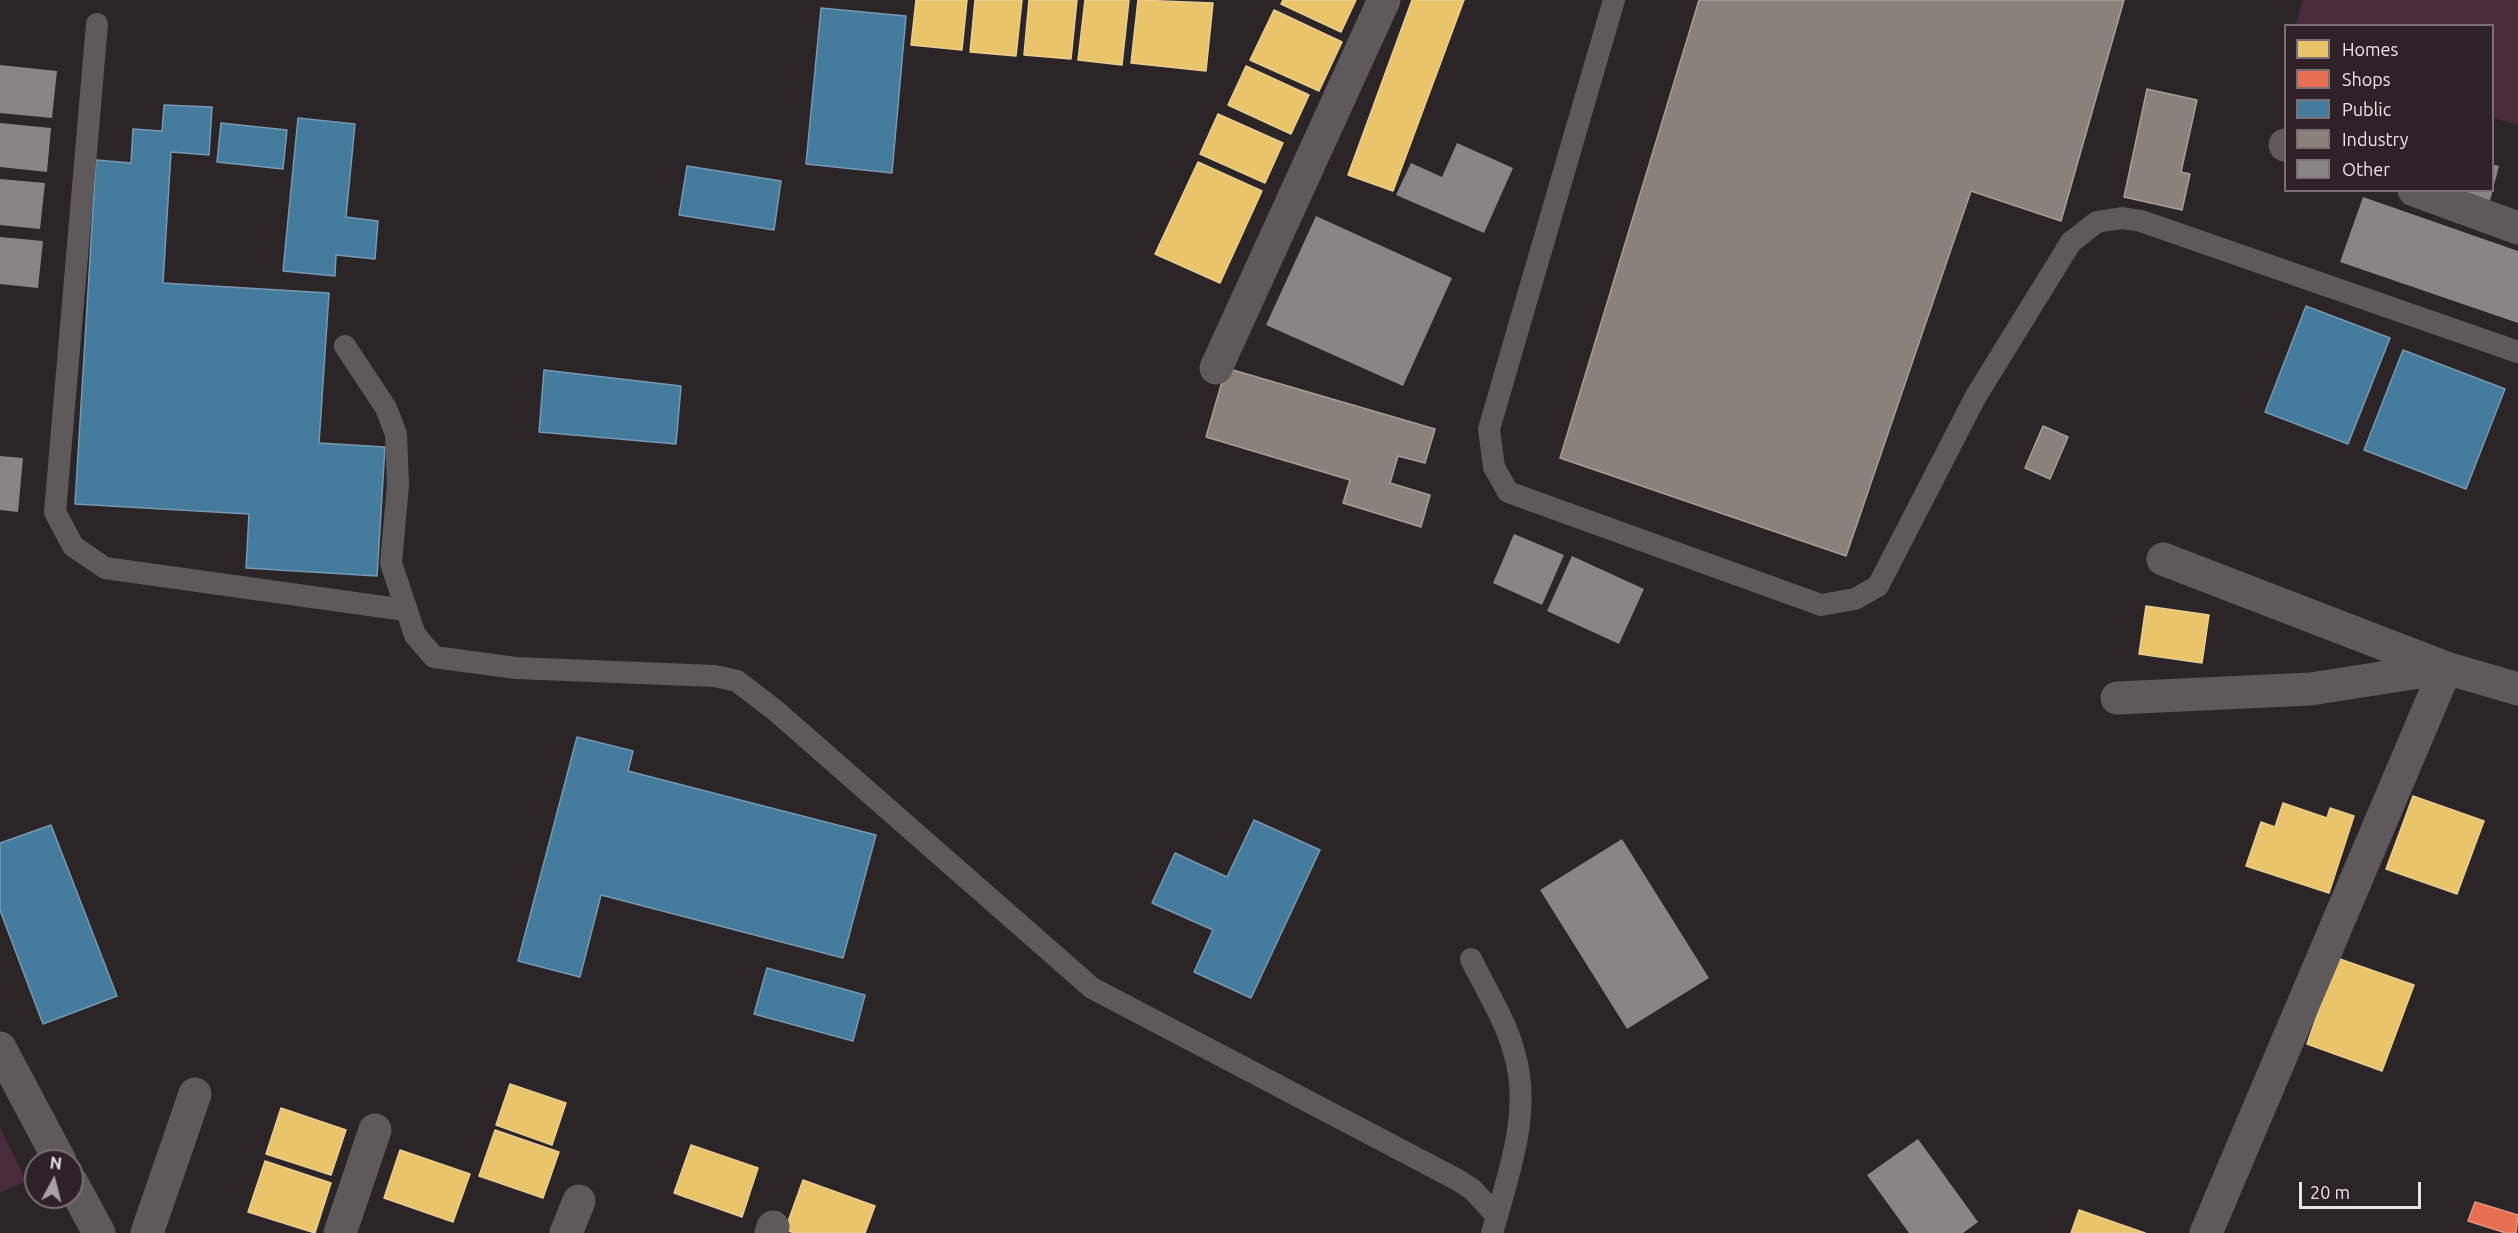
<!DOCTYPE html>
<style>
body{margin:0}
#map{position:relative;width:2518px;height:1233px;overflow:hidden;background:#2b2528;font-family:Ubuntu,sans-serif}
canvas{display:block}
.legend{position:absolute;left:2284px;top:24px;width:210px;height:168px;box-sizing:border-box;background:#2e2228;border:2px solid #7a6f74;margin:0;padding:8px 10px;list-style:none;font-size:18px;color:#ece3e7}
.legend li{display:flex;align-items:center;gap:12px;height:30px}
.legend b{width:30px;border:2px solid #7a6f74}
.north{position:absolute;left:24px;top:1149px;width:60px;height:60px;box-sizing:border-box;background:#2e2228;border:2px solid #7a6f74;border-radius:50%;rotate:7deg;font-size:16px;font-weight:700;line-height:24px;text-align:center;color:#ece3e7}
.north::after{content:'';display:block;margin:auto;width:21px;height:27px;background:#a8a0a4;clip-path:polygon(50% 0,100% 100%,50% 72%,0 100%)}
.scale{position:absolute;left:2299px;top:1182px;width:122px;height:27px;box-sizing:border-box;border:3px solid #ece3e7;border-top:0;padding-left:8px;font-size:18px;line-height:21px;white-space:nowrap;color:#ece3e7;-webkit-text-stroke:4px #2e2228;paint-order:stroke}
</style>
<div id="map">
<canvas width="2518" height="1233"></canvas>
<ul class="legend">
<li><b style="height:16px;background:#e9c46a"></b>Homes</li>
<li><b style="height:16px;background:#e76f51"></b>Shops</li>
<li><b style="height:16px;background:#457b9d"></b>Public</li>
<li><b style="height:16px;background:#8a817c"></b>Industry</li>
<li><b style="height:16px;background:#898486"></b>Other</li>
</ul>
<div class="north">N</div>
<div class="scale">20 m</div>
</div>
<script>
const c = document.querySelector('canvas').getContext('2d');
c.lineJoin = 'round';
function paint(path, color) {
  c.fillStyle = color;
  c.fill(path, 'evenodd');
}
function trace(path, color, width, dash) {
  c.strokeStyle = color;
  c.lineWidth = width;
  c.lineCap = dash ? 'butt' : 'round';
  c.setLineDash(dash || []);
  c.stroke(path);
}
const green = new Path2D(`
 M2303,0H2518V125L2493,118L2492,26L2296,25Z
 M0,1127L26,1181L0,1193Z`);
const homes = new Path2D(`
 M916,0H967L962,50L911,45Z
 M975,0H1022L1016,56L970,52Z
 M1029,0H1077L1071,59L1024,55Z
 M1085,0H1129L1122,65L1078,60Z
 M1138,0L1213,3L1206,71L1131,63Z
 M1283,0H1356L1341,32L1281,4Z
 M1412,0H1464L1393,191L1348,175Z
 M1274,10L1342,42L1319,91L1250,60Z
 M1246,66L1309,95L1291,134L1228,105Z
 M1218,114L1283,143L1265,183L1200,154Z
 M1198,162L1262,191L1220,283L1155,254Z
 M2146,606L2209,615L2202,663L2139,654Z
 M2413,796L2484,821L2457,894L2386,869Z
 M2283,803L2327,818L2330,808L2354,816L2329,893L2246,866L2261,822L2275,827Z
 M2337,958L2414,985L2382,1071L2307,1044Z
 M510,1084L566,1103L552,1145L496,1125Z
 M281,1108L346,1130L331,1175L266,1154Z
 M495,1130L559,1152L543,1198L479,1176Z
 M691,1145L758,1168L742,1217L674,1193Z
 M400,1150L470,1174L453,1222L384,1198Z
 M265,1161L331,1183L315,1233L248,1212Z
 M803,1180L875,1206L865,1233H795L785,1230Z
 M2079,1210L2145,1233H2071Z`);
const shops = new Path2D(`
 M2475,1202L2518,1215L2516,1233H2506L2468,1221Z`);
const public = new Path2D(`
 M821,8L906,16L892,173L806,164Z
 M164,105L212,107L209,155L171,152L163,283L329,293L319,443L385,447L377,576L246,568L249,514L75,504L96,160L131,163L133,129L162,131Z
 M298,118L355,124L346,217L378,221L375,259L336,255L335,276L283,271Z
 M221,123L287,130L283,169L217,162Z
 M687,166L781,181L774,230L679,215Z
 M2306,306L2390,338L2348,444L2265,412Z
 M2403,350L2505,389L2466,489L2364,450Z
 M544,370L681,386L676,444L539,432Z
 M577,737L633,751L628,771L876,835L843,958L601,895L580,977L518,961Z
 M1254,820L1320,850L1251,998L1194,972L1213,930L1152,903L1175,853L1227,877Z
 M51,825L117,996L43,1024L0,910V843Z
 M767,968L865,995L853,1041L754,1014Z`);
const industry = new Path2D(`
 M1699,0H2124L2061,221L1971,191L1846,556L1560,458Z
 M2147,89L2197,100L2181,172L2190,174L2182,210L2124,197Z
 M1226,368L1435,429L1425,463L1398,456L1390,483L1430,495L1421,527L1343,503L1350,480L1206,437Z
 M2043,426L2068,437L2050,479L2025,468Z`);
const building = new Path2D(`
 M0,65L57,71L52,118L0,113Z
 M0,123L51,128L47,172L0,167Z
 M1457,143L1513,168L1484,233L1396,195L1411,163L1442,177Z
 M2492,164L2499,166L2493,189H2492Z
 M0,179L45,183L40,229L0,225Z
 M2443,190H2493L2489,204Z
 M2363,197L2518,251V323L2340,262Z
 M1316,216L1452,278L1403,386L1266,325Z
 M0,237L43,241L38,288L0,284Z
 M0,456L23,458L18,512L0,510Z
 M1514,534L1564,555L1542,605L1493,583Z
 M1572,556L1644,589L1619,644L1547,611Z
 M1622,839L1709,978L1627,1029L1540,890Z
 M1918,1139L1978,1222L1963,1233H1909L1867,1175Z`);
const lane = new Path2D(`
 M1614,0L1489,429L1494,467L1508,492L1821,605L1855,599L1878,586L1976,396L2071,242L2097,222L2122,218L2141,221L2518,352
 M97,24L55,512L73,546L105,568L405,610
 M345,346L386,408L396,434L398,485L391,563L415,635L434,657L516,668L715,676L737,681L776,711L1092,988L1458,1180L1473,1190L1497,1216L1492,1233
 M1471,959C1485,988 1506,1021 1514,1052C1531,1106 1512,1163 1497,1216`);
const street = new Path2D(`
 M2285,145H2286
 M2414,190L2518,228
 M1216,368L1384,0
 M2163,559L2446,668L2206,1233
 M2117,698L2310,689L2446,668L2518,689
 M0,1048L60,1161
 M72,1183L99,1233
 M147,1233L195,1094
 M340,1233L375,1130
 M566,1233L579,1201
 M771,1233L773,1227`);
paint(green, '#482c3c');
paint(homes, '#e9c46a');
trace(homes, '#eacd90', 1.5);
paint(shops, '#e76f51');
trace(shops, '#e8927e', 1.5);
paint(public, '#457b9d');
trace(public, '#779ab3', 1.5);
paint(industry, '#8a817c');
trace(industry, '#a79e9c', 1.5);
paint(building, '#898486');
trace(lane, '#5e595b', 22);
trace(street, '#5e595b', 33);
</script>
